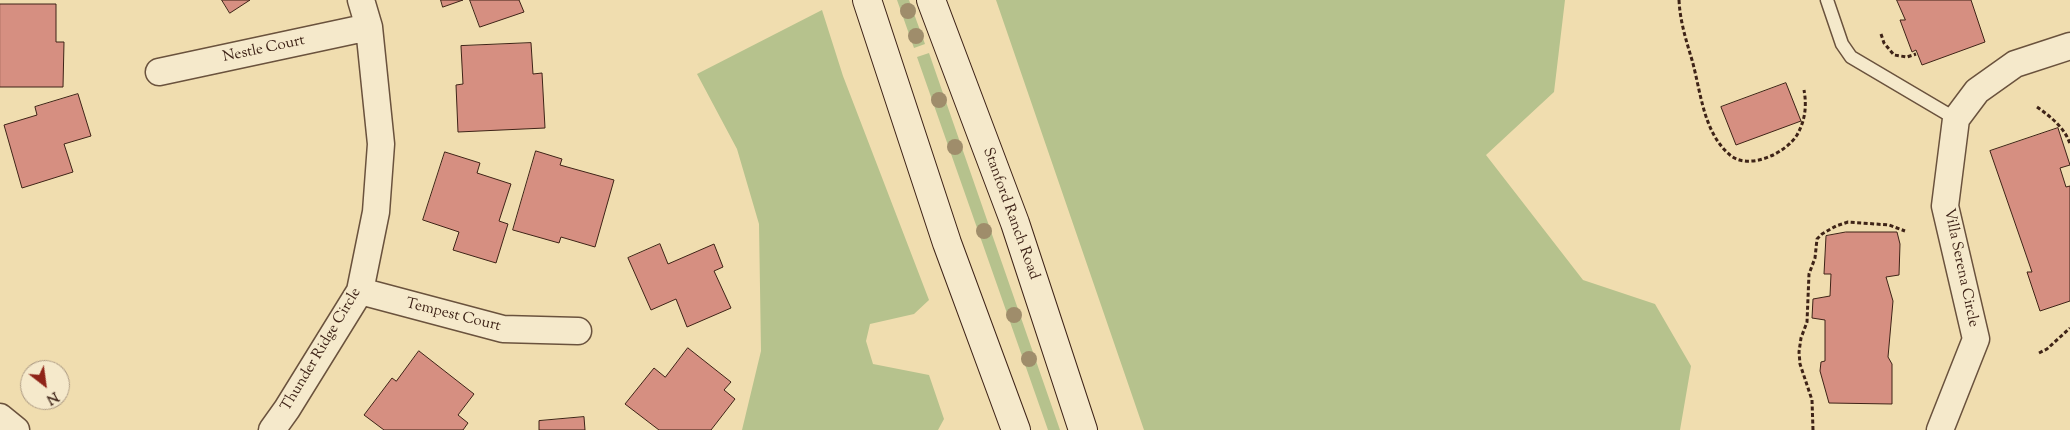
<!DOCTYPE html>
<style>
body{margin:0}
#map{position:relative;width:2070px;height:430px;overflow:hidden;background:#f0ddaf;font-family:"Sorts Mill Goudy",serif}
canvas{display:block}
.north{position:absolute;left:20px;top:360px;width:50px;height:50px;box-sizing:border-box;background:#f5e9cb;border:1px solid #ac9a83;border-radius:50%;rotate:150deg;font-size:14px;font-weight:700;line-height:20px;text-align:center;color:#3e2317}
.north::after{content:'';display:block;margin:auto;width:18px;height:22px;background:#8f2418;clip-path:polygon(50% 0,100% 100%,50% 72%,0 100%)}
</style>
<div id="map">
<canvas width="2070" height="430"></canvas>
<div class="north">N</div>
</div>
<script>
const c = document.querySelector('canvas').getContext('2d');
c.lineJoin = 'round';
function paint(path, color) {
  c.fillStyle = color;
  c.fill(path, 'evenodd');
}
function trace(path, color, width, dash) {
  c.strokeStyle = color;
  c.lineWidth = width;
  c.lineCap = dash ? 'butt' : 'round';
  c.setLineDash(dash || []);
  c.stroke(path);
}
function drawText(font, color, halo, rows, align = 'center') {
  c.font = font + ' "Sorts Mill Goudy",serif';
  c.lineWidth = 4;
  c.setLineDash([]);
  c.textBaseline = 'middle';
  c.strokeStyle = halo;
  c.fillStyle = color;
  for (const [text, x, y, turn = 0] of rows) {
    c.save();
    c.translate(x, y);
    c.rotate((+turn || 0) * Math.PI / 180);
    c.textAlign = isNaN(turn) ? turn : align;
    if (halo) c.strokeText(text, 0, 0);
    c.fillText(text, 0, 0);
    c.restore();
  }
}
const green = new Path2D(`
 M897,0H909L925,44L914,48Z
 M996,0H1565L1554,92L1486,155L1583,280L1655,304L1691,366L1680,430H1144Z
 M822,10L843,76L929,300L914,314L870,324L866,341L873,364L929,375L944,419L938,430H742L761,351L759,224L737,149L697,74Z
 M929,53L1060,430H1048L917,57Z`);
const building = new Path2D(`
 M222,0H250L230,13Z
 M441,0H463L443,7Z
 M470,0H519L524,12L480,27Z
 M1897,0H1971L1985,42L1922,65L1916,50L1912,52L1900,20H1905Z
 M0,4H56V42H64L63,87H0Z
 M531,43L533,74L542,73L545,128L458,132L456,85L463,84L461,46Z
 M1786,83L1801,121L1736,145L1721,107Z
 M78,94L91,136L64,144L73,172L22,188L4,125L37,115L35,107Z
 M2058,128L2070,165L2060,168L2066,187L2070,186V301L2040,311L2027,272H2032L1990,151Z
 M536,151L562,159L560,165L614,180L595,247L561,237L559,243L513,230Z
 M445,152L480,163L477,173L511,184L499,221L508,224L496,263L453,250L459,232L423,220Z
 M1846,232H1897L1900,244L1899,275L1886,277L1893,301L1888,357L1892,364V404L1829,403L1820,371L1821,362L1825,361V320L1812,318L1813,299L1830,296L1831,274H1824L1826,236Z
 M660,244L668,264L714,244L723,267L714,271L731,308L687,327L676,299L651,310L628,258Z
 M688,348L731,382L724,390L735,399L711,430H659L625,404L654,368L665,377Z
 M419,351L474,394L458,415L468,423L463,430H384L364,415L392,378L396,381Z
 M584,417L585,430H539V421Z`);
const path = new Path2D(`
 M1679,0C1680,21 1686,40 1692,60C1701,92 1703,132 1730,155C1749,171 1786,153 1797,135C1805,121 1807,106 1804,90
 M1881,34L1884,43L1894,55L1907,57L1916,54
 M2037,107C2051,117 2065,128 2070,144
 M2039,353L2047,349L2070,328
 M1813,430L1812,400L1800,364L1799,352L1801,338L1807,322L1809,274L1815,258L1817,239L1822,234L1836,226L1848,222L1889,225L1905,231`);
const lane = new Path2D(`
 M1827,0L1842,44L1851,57L1956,119`);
const street = new Path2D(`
 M159,72L369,27
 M360,291L503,329L578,331
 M0,417L16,430
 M272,430L287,409L360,291L376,212L381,144L369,27L361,0
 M1940,430L1976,339L1945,206L1956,119L1977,91L2015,64L2070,46`);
const secondary = new Path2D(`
 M867,0L947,243L1016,430
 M931,0L1015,223L1083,430`);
const trees = [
 [908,11],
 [916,36],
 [939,100],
 [955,147],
 [984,231],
 [1014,315],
 [1029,359]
];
const streetNames = [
 ["Nestle Court",264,50,-12],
 ["Stanford Ranch Road",1010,214,70],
 ["Villa Serena Circle",1960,268,78],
 ["Tempest Court",453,316,14],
 ["Thunder Ridge Circle",322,350,-59]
];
paint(green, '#b6c28d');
paint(building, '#d68f81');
trace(building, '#3e2317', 1);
trace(lane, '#6a523d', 15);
trace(street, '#6a523d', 29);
trace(secondary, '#3e2317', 30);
trace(path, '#3e2317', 3, [4, 2.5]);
trace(lane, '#f5e9cb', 12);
trace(street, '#f5e9cb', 26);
trace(secondary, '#f5e9cb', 28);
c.fillStyle = '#9f8d6b';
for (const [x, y] of trees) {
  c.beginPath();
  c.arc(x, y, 8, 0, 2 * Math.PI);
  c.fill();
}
drawText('15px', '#3e2317', '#f5e9cb', streetNames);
</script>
